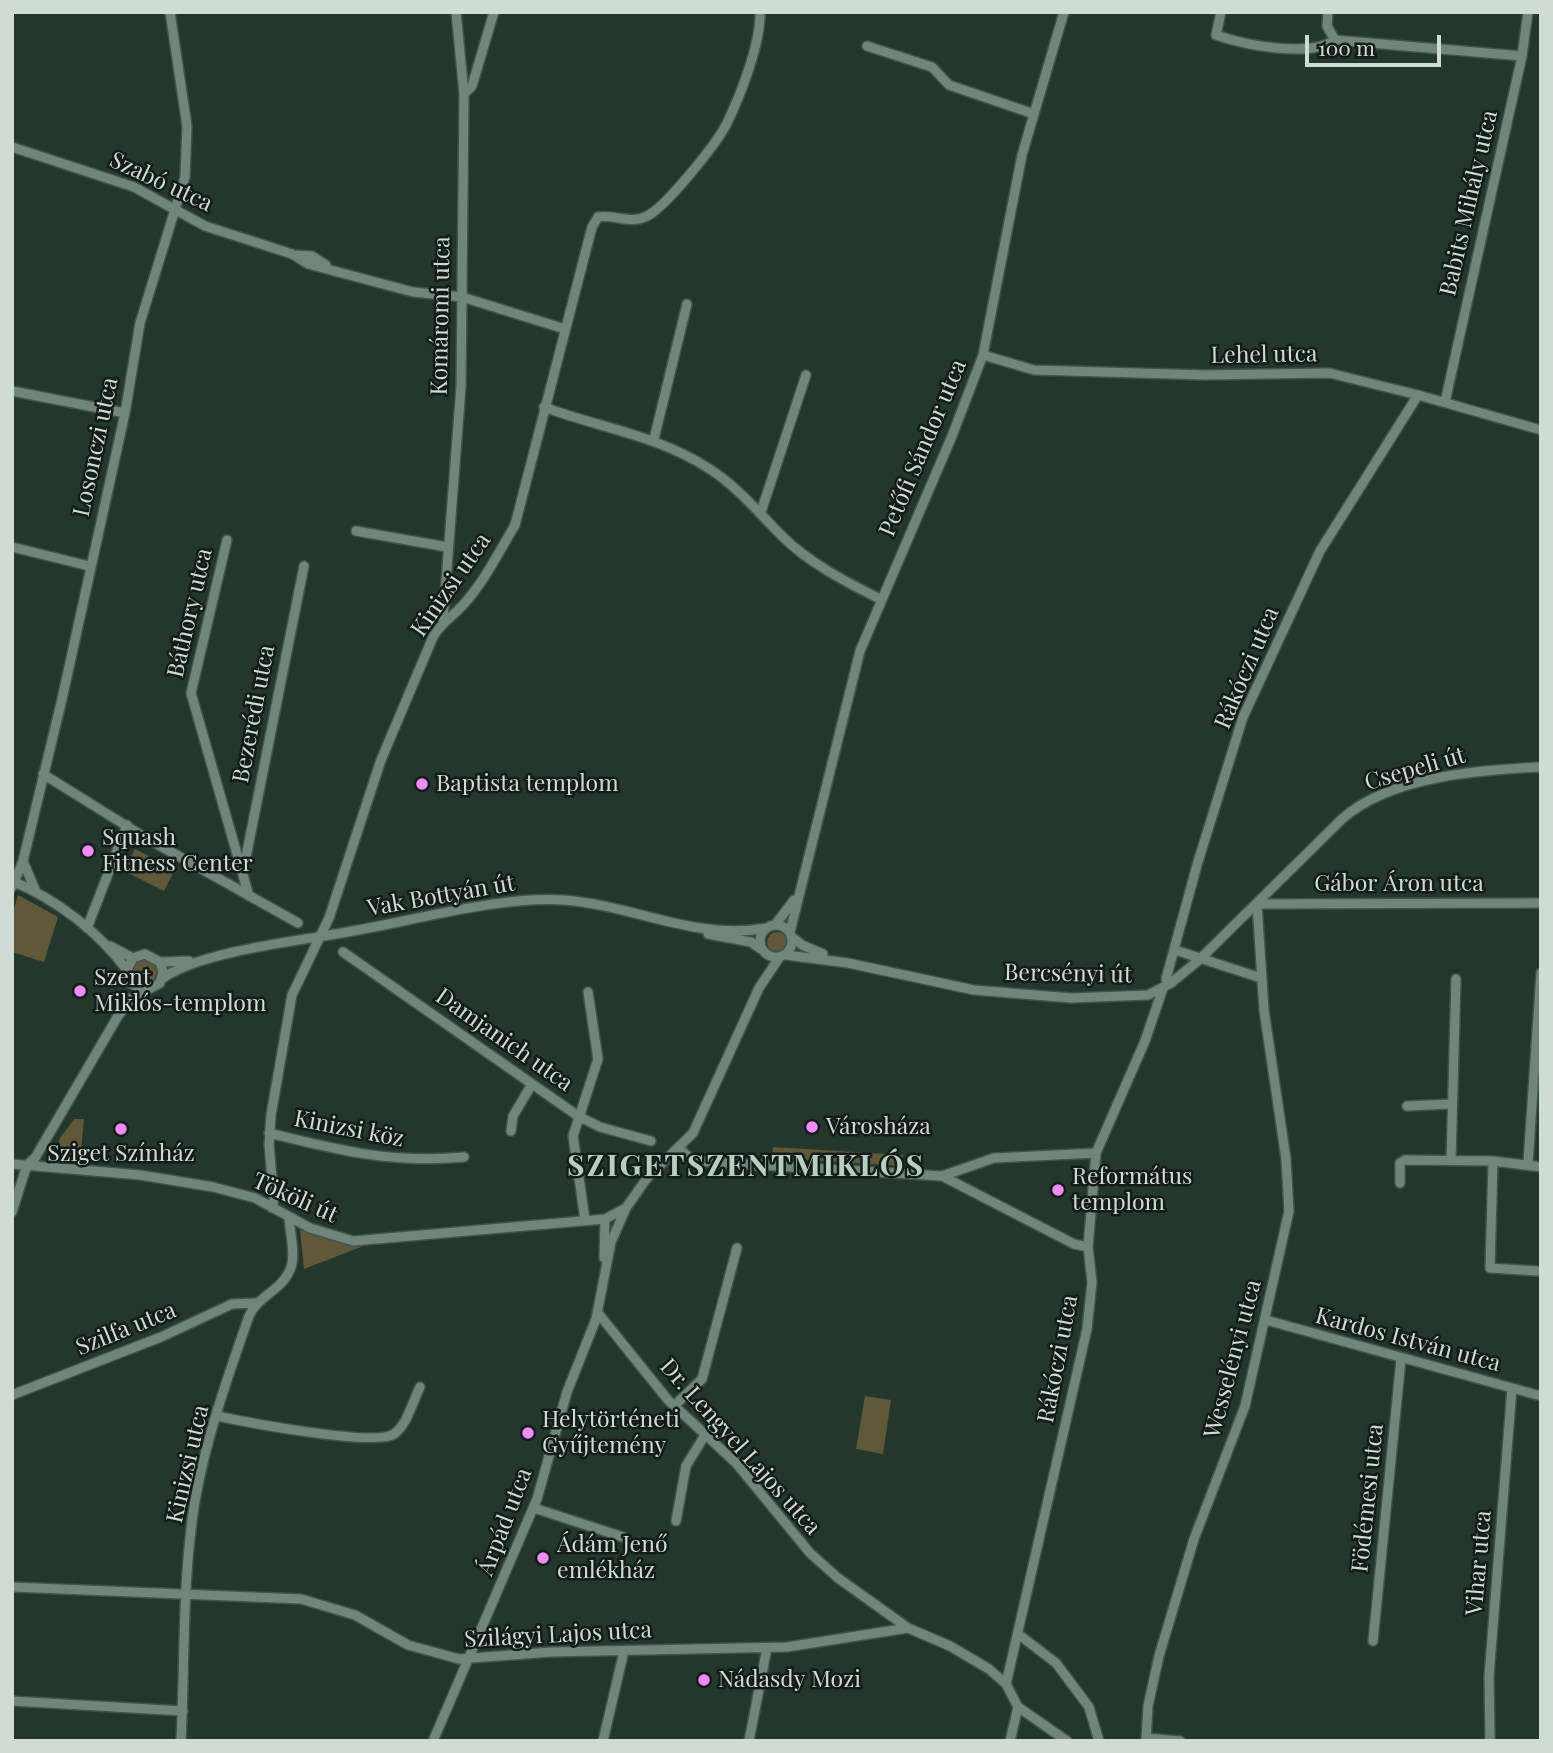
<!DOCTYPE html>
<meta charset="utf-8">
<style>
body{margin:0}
#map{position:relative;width:1553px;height:1753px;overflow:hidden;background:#23372d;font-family:"Playfair Display",serif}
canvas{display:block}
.frame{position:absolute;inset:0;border:14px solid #cfdbd4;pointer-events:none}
.scale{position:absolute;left:1305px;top:35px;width:136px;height:32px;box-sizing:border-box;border:4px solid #cfdbd4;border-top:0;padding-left:9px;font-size:21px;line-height:24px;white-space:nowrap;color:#cfdbd4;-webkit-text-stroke:5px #131c18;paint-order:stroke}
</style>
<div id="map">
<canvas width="1553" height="1753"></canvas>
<div class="frame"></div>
<div class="scale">100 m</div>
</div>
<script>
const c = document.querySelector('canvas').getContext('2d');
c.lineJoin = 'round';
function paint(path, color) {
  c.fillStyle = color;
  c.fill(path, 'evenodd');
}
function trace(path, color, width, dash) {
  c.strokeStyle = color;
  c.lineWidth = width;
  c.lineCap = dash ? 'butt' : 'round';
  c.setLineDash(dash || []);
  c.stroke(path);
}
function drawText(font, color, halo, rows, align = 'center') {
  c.font = font + ' "Playfair Display",serif';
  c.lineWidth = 5;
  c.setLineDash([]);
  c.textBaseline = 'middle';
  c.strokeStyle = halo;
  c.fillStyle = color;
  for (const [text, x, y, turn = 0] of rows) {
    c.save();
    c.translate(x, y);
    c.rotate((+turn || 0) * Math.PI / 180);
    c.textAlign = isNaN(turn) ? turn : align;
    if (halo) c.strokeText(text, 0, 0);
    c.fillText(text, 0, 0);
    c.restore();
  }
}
const green = new Path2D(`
 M135,849L175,869L164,891L124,871Z
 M18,895L58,917L44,962L12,952V916Z
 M767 942a10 10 0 1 1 20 0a10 10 0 1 1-20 0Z
 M131 972a13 13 0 1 1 26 0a13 13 0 1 1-26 0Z
 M74,1119H84L80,1161L53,1159L60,1138Z
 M773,1147L903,1155V1166L772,1158Z
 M300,1230L345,1244L366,1245L304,1269Z
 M865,1396L891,1400L883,1454L856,1449Z`);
const minor = new Path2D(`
 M1221,12L1216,35C1245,45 1309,58 1335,40
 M1328,12L1327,26L1335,40L1522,56
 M867,46L932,67L949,85L1034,114
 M464,94L472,86L494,12
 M12,147L134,187L205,226L292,254L308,264L413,292L462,297L565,329
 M294,255L312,256L326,265
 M983,355L1034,370L1206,375L1329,373L1418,395L1541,430
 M12,391L125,413
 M1445,402L1522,56L1528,12
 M544,407C600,428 657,435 708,468C737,486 758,512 782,536C809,563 846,582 880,599
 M654,439L687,304
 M761,512L806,375
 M356,531L447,547
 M227,540L191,693L249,896
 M12,547L89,566
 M443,620L461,387L464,94L456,12
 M43,774L141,835L298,923
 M23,861L36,892
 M244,867L304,566
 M12,881C56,899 99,932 127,970
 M12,887L23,861L62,699L125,413L140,323L185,177L187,126L170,12
 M1257,904L1541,903
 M760 941a16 16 0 1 1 32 0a16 16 0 1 1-32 0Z
 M775,925L794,900
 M87,928L127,825
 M790,932L860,651L952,436L983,355L1022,155L1064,12
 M708,934L751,942L761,949
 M792,937L802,945L823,954
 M110,946L133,958
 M1175,950L1261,978
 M343,952L578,1116L600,1127L651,1141
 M786,955L848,963L974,990L1071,998L1148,995L1171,983L1199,960L1342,819C1390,776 1479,770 1541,767
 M160,962L189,961
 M163,978C202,950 308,940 358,930C419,919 503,896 563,900C633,905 696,941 767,928
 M1166,979L1197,865L1243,717L1320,551L1418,395
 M1407,1106L1451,1104
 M511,1131L513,1116L532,1084
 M269,1133C338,1150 392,1164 464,1157
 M679,1148L693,1161L942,1176L994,1158L1096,1153
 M1451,1160L1456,979
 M1493,1161L1490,1268L1537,1271
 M1528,1163L1541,973
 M12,1164L140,1175L213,1187L255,1198L310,1228L353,1241L605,1219L626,1208
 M942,1176L1074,1244L1088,1247
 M1400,1183V1163L1405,1160L1493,1161L1541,1167
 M272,1208L274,1200L269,1145L271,1115L292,995L329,918L381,760L433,637C441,623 452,617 463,605C484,582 499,552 515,525L592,227L598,217C613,214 630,224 645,217C664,210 716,144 726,125C740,97 761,43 760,12
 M12,1212L27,1165L35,1158L118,1016L132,998L160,983L163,972L160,962L145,954L133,958L127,970L130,983L145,991
 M585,1220L573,1136L598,1059L588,992
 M604,1258L605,1219
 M598,1313L668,1400L736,1463L810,1553L838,1578L908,1628L950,1646L989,1669L1006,1684
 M1266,1320L1541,1396
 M12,1395L161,1337L232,1304L255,1303
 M674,1406L702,1379L737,1248
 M217,1416C245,1422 375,1447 394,1434C407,1425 413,1401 420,1387
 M534,1508L623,1537
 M676,1521L686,1466L705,1435
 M12,1587L301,1599L355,1615L408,1645L459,1659L551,1652L787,1647L908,1628
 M1018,1634L1056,1663L1089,1707L1099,1741
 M1373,1641L1401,1359
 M12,1701L183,1711
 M1018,1707L1067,1741
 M1146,1738L1180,1741
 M181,1741C185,1661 182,1579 195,1501C206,1438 228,1376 249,1316C258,1296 280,1291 289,1272C297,1258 290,1234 289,1218
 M433,1741L537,1499L567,1392L596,1319L611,1242L626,1208L647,1178L693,1133L759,988L779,958
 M603,1741L624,1651
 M749,1741L767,1648
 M1010,1741L1018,1707L1006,1684L1087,1329L1092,1282L1088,1247L1096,1153L1145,1041L1163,988
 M1146,1741L1148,1706L1159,1656L1194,1539L1245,1406L1289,1211L1286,1159L1264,1010L1257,904
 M1490,1741L1489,1676L1512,1388`);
const markers = [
 [422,784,7,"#ef8bf6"],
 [88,851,7,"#ef8bf6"],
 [80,991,7,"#ef8bf6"],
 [812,1127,7,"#ef8bf6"],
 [121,1129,7,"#ef8bf6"],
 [1058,1190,7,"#ef8bf6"],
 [528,1433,7,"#ef8bf6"],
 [543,1558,7,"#ef8bf6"],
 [704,1680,7,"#ef8bf6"]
];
const streetNames = [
 ["Szabó utca",161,182,25],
 ["Babits Mihály utca",1469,203,-77],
 ["Komáromi utca",441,316,-89],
 ["Lehel utca",1264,355,-1],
 ["Losonczi utca",96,447,-78],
 ["Petőfi Sándor utca",923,448,-67],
 ["Kinizsi utca",451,585,-55],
 ["Báthory utca",190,613,-77],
 ["Rákóczi utca",1247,668,-67],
 ["Bezerédi utca",254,714,-79],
 ["Csepeli út",1415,769,-16],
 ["Gábor Áron utca",1399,884],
 ["Vak Bottyán út",441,896,-10],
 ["Bercsényi út",1068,974,1],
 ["Damjanich utca",504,1040,35],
 ["Kinizsi köz",349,1129,11],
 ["Tököli út",295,1198,24],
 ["Szilfa utca",126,1329,-22],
 ["Kardos István utca",1408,1340,15],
 ["Rákóczi utca",1058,1359,-79],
 ["Wesselényi utca",1233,1359,-75],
 ["Dr. Lengyel Lajos utca",740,1447,48],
 ["Kinizsi utca",188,1464,-77],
 ["Födémesi utca",1368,1498,-84],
 ["Árpád utca",505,1522,-69],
 ["Vihar utca",1479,1563,-85],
 ["Szilágyi Lajos utca",558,1635,-3]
];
const poiNames = [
 ["Baptista templom",436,784],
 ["Squash",102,838],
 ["Fitness Center",102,864],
 ["Szent",94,978],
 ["Miklós-templom",94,1004],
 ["Városháza",826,1127],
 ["Sziget Színház",121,1154,"center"],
 ["Református",1072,1177],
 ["templom",1072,1203],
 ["Helytörténeti",542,1420],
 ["Gyűjtemény",542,1446],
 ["Ádám Jenő",557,1545],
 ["emlékház",557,1571],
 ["Nádasdy Mozi",718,1680]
];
const districtNames = [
 ["SZIGETSZENTMIKLÓS",746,1167]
];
paint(green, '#5f593a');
trace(minor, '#42534b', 12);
trace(minor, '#70867b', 9);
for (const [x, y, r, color] of markers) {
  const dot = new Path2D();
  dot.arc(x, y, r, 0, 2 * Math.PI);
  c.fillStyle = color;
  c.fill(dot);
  trace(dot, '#131c18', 2.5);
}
drawText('23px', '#cfdbd4', '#131c18', streetNames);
drawText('23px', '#cfdbd4', '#131c18', poiNames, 'left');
c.letterSpacing = '2px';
drawText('bold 30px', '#b7cfc2', '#131c18', districtNames);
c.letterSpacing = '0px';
</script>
